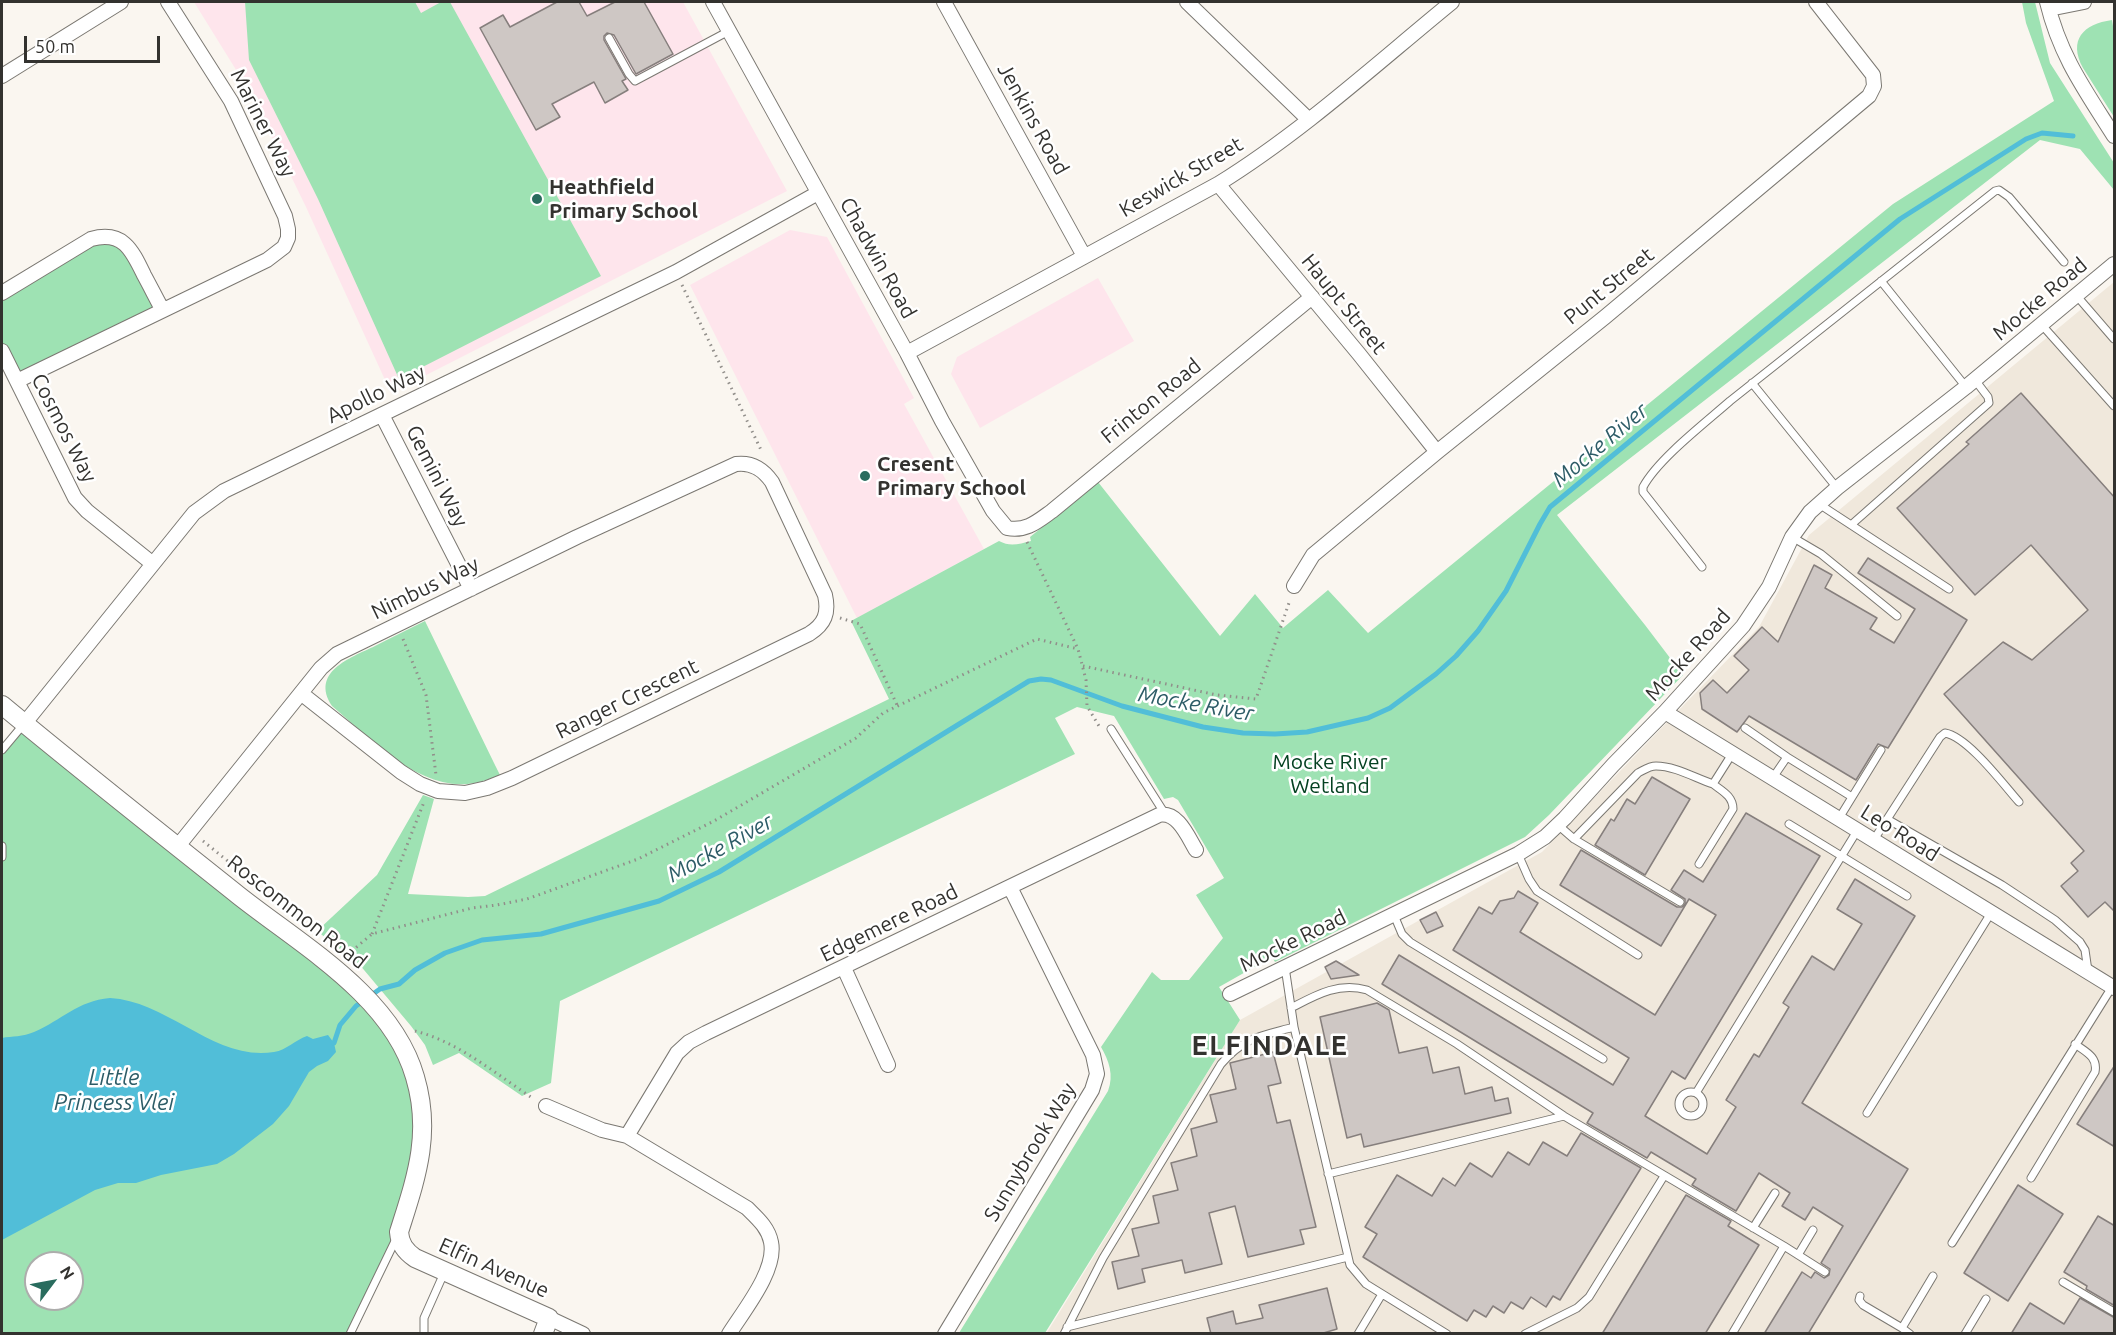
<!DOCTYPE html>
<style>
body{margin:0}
#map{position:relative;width:2116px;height:1335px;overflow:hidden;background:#faf6f0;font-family:Ubuntu,sans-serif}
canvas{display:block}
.frame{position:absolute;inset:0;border:3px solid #33322f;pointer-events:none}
.north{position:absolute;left:24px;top:1251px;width:60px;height:60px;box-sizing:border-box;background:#fff;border:2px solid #adadac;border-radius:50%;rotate:58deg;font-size:16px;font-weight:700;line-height:24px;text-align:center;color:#33322f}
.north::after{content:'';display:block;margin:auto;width:21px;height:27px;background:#296c5e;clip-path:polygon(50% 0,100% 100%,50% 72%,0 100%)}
.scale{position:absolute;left:24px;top:36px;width:136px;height:27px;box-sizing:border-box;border:3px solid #33322f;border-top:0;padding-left:8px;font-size:18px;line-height:21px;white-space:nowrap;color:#33322f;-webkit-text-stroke:4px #fff;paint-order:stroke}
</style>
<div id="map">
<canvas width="2116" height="1335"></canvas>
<div class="frame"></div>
<div class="north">N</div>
<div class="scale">50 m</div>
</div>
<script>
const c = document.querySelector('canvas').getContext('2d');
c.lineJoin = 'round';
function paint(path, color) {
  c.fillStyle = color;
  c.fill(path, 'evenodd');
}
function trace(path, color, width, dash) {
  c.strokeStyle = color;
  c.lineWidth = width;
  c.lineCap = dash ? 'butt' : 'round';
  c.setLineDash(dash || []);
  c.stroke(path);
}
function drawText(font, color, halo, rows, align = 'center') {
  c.font = font + ' Ubuntu,sans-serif';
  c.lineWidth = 5;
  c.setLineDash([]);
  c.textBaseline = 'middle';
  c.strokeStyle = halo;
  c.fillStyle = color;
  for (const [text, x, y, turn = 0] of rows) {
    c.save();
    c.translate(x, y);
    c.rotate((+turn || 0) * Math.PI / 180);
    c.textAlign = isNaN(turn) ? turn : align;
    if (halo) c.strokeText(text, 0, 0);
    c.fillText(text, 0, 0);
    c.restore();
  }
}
const commercial = new Path2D(`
 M194,2H683L787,191L391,393L306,207L251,94Z
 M790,230L827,237L914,398L904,404L984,549L857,618L690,285Z
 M1098,278L1134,341L980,428L951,374L957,357Z`);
const built = new Path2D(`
 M2114,282V1333L1046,1334L1240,1020L1542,852L1759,627L1809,535Z`);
const green = new Path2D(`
 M245,2H415L421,13L441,2H450L601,276L399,379L318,199L249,60Z
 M2022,2H2035L2050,63L2114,163V190L2080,149L2040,140L1557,515L1645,625L1683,675L1549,815L1525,837L1275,962L1272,957L1219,987L1240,1020L1045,1333H959L1108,1091C1114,1075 1109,1061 1101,1047L1152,972L1161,980H1189L1223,938L1196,895L1224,878L1178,800L1173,797L1164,799L1114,716L1077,707L1055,718L1075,754L560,1001L551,1083L522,1096L459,1053L433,1065L425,1045L411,1026L359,964L317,931L377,875L423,795L434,799L408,894L468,897L485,896L889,699L851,621L999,541C1010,547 1019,544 1031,541L1030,537L1098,482L1220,636L1255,594L1283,628L1328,590L1368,633L1893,204L2054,101L2026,23Z
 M2112,20L2114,32V117L2083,68C2068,40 2083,24 2112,20Z
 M115,237L162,309L17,381L2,351V293L91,239Z
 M425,621L494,763L500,775C491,778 483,782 474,783C420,793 370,738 332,706C310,672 350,658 375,646C392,637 409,629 425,621Z
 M24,724L377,1009L420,1097L399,1232L350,1333L2,1334V750ZM36,1263H72V1299H36Z`);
const water = new Path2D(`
 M110,998C168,1001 216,1062 274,1052C287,1050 295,1040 307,1036L313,1039L328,1035L334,1043L336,1052L328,1061L317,1066L309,1072L289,1106L273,1124L234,1154L217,1164L161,1175L136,1183H118L95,1190L2,1240V1038C12,1036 23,1037 34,1032C62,1020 77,1001 110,998Z`);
const stream = new Path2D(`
 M334,1043L340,1025L356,1006L380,989L399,984L415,970L445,953L482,940L541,934L659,901L719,872L1029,681L1041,679L1051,680L1122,706L1203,727L1243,733L1275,734L1307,732L1368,718L1390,708L1436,674L1456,656L1478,631L1506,591L1540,524L1550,507L1900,219L2026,139L2042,133L2073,136`);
const building = new Path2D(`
 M557,2H579L587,16L615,2H644L673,54L636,74L614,35L607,33L604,36V40L626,79L622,81L628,90L605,103L594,82L552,104L560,117L536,130L480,28L503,15L510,27Z
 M2021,393L2115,498V912L2105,902L2088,917L2061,886L2078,871L2071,863L2084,851L1944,694L2003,642L2032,660L2088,610L2031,545L1975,595L1897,508L1969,444L1966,442Z
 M1868,558L1967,620L1888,748L1878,744L1856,780L1749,716L1737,732L1702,709L1700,693L1713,680L1727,693L1749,670L1734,656L1762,627L1778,642L1814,565L1832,575L1825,588L1877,618L1870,629L1894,643L1915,609L1858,573Z
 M1652,777L1690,799L1645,875L1595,845L1611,819L1614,821L1627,799L1635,804Z
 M1746,813L1820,856L1685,1079L1672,1071L1645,1116L1707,1154L1736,1107L1726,1100L1754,1054L1759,1057L1789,1007L1783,1003L1812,956L1834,970L1862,924L1837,909L1855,879L1915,916L1802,1103L1908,1169L1808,1334H1764L1802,1272L1811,1278L1815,1272L1824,1278L1829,1275L1830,1269L1821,1263L1843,1226L1813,1207L1805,1220L1782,1206L1790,1193L1759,1173L1736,1211L1692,1185L1696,1179L1651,1152L1647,1158L1587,1123L1593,1113L1382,984L1399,955L1613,1085L1629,1058L1453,950L1479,907L1492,914L1500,901L1514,898L1518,891L1538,903L1520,932L1655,1015L1716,915L1689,899L1661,946L1560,885L1581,850L1677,907H1682L1685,904V899L1671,890L1684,870L1703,882Z
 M1436,912L1443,926L1427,933L1420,920Z
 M1336,961L1359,975L1331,979L1325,967Z
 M1377,1003L1389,1010L1399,1053L1427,1047L1433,1073L1459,1067L1465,1094L1492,1087L1495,1101L1508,1098L1511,1113L1364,1147L1361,1134L1347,1138L1320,1017Z
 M1273,1052L1281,1083L1268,1086L1277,1123L1290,1120L1316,1227L1300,1230L1304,1244L1248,1257L1235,1206L1209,1213L1222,1264L1185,1273L1182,1260L1142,1269L1145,1282L1118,1289L1112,1262L1139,1256L1132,1229L1159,1223L1153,1196L1178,1190L1171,1163L1197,1156L1191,1129L1217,1122L1210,1095L1236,1089L1230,1063Z
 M2115,1065V1147L2077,1124Z
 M1581,1133L1641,1168L1560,1300L1553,1296L1546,1307L1531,1297L1523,1309L1511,1302L1504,1313L1493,1306L1486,1317L1474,1310L1467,1321L1363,1257L1377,1234L1365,1227L1397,1175L1432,1196L1443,1178L1455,1186L1470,1163L1492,1177L1508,1152L1529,1165L1543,1142L1567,1156Z
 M2018,1185L2063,1214L2008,1301L1964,1273Z
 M1686,1195L1731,1221L1728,1226L1759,1245L1705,1334H1602Z
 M2098,1216L2115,1226V1306L2086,1289L2087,1286L2064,1272Z
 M1327,1288L1337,1329L1320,1334H1211L1207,1318L1233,1311L1236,1324L1263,1318L1259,1305Z
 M2080,1298L2115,1318V1334H2011L2030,1303L2064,1324Z`);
const path = new Path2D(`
 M682,285L762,452
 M1027,542L1078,649L1086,680L1087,706L1099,726
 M840,618L860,624L897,705
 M403,639L426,695L436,775
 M1083,666L1217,695L1256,699L1290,600
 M203,841L255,883
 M372,934L424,802
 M347,955L372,934L472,908L497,905L527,899L638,859L714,821L856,738L883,713L1037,639L1078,649
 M415,1031C459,1042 497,1075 534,1099`);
const service = new Path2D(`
 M609,38L629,74L635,81L729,31
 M1881,281L1966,387
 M2076,295L2114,339
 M2041,324L2114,406
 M1752,383L1837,488
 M1819,504L1949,589
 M1851,525L1989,403L1988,397L1975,380
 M1792,537L1821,554L1897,616
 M1702,567L1643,492V487C1658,459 1705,423 1730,401L1995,191L1999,190L2009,197L2064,262
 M1745,728L1787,757
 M1111,729L1165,814
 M2,750L23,725
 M1772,779L1787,757L1852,797
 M1887,819L2002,885L2055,920L2080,942L2085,950L2088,971
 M1838,820L1881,750
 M1789,824L1907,896
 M1558,825L1574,839L1680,902
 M1574,839L1638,773C1644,770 1649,766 1656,766C1675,766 1695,778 1713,784L1732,754
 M1873,841L1940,737L1945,733C1968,737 2003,784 2019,802
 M2,846V857
 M1518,854L1529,879L1537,891L1638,955
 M1699,864L1733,809C1733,796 1722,791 1713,784
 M1394,915L1402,934L1410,942L1603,1059
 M1285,967L1294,1027L1350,1265L1366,1284L1447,1334
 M1291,1008C1316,995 1338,982 1367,990L1457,1044L1564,1116L1784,1246L1732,1334
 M1679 1104a12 12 0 1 1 24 0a12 12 0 1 1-24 0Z
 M1696,1093L1857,831
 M1867,1113L1991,913
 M1328,1174L1564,1116
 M2031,1178L2095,1072C2098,1057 2086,1052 2075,1044
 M1753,1228L1775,1193
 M1952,1243L2112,987
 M1784,1246L1825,1272
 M1798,1255L1813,1230
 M2063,1282L2114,1312
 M1860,1296L1859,1300L1863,1305L1902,1328L1933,1276
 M1067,1327L1348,1257
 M1902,1328L1910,1334
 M350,1334L397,1237
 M424,1334V1318L444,1273
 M1064,1334L1103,1258L1221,1064C1244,1037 1261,1036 1294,1027
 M1358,1334L1382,1294
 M1525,1334L1577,1308L1589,1297L1664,1176
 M1965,1334L1986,1299`);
const minor = new Path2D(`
 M713,2L907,353L942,421L993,511L1007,528C1026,532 1038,521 1052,511L1312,297
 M944,2L1084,256
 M1187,2L1308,119
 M2047,2C2060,56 2085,90 2114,136
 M2049,9L2084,2
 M2,76L121,2
 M1218,184L1359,354L1437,452
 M2,293L91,239C123,230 132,250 144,275C150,286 156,298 162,309
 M2,351L75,498L87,511L153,564
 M907,353L1218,184C1302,132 1376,64 1452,2
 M17,381L267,260L284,247L288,238V229L285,216L231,101L168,2
 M382,415L471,589
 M1294,586L1313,555L1437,452L1605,317L1869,96L1874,86L1873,75L1816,2
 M1665,712L2114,988
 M24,724L194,513L224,491L676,272L818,193
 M178,846L321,668L337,654L577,537L736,464C752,462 763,469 772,482L825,595C829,613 825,624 809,634L512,778L487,788L465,793L438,791L420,784L401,772L302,694
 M844,968L888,1065
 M1230,994L1518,854L1545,837L1565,818L1613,765L1665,712L1743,626L1769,587L1792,537L1810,512L1837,488L1966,387L2114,264
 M546,1106L602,1130L627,1136L747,1208C757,1218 768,1227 771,1242C777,1270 744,1310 729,1334
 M627,1136L677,1053L689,1042L706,1033L1159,815C1178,811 1188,837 1196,850
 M549,1318L583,1334
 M945,1334L1092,1090L1097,1074L1093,1055L1010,887`);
const tertiary = new Path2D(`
 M2,705C79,769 159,832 238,895C301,945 392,996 415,1077C432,1134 416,1178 399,1232C400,1244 405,1251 415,1258L549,1318L543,1334`);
const markers = [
 [537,199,6,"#296c5e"],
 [865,476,6,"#296c5e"]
];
const streetNames = [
 ["Jenkins Road",1033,119,61],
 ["Mariner Way",263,123,63],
 ["Keswick Street",1181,177,-30],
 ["Chadwin Road",878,258,61],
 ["Punt Street",1609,286,-39],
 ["Mocke Road",2040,299,-40],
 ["Haupt Street",1344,304,51],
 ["Apollo Way",376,394,-26],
 ["Frinton Road",1151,401,-39],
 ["Cosmos Way",64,428,63],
 ["Gemini Way",437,476,63],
 ["Nimbus Way",425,588,-26],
 ["Mocke Road",1688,655,-48],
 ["Ranger Crescent",627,699,-26],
 ["Leo Road",1900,833,32],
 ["Roscommon Road",297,912,38],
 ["Edgemere Road",889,923,-26],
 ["Mocke Road",1293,941,-26],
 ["Sunnybrook Way",1030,1152,-59],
 ["Elfin Avenue",494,1268,24]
];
const poiNames = [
 ["Heathfield",549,187],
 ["Primary School",549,211],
 ["Cresent",877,464],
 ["Primary School",877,488]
];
const parkNames = [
 ["Mocke River",1330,762],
 ["Wetland",1330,786]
];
const waterNames = [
 ["Mocke River",1600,445,-40],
 ["Mocke River",1196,704,10],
 ["Mocke River",720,848,-29],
 ["Little",114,1078],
 ["Princess Vlei",114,1103]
];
const districtNames = [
 ["ELFINDALE",1270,1046]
];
paint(commercial, '#fee5ec');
paint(built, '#f0e8dc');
paint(green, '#9ee2b3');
paint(water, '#51bed8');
trace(stream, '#51bed8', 5);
paint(building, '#cec7c4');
trace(building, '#867f7d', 1.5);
trace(service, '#7b7872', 9);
trace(minor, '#7b7872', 16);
trace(tertiary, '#7b7872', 20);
trace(path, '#918e8a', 3, [1.5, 4.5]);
trace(service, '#fff', 7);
trace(minor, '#fff', 14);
trace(tertiary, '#fff', 18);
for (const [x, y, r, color] of markers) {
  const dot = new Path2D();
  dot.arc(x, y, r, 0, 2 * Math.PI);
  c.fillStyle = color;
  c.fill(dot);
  trace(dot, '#fff', 2);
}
drawText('21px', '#33322f', '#fff', streetNames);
drawText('bold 21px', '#33322f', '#fff', poiNames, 'left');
drawText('21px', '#044121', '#fff', parkNames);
drawText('italic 22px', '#2d5c67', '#fff', waterNames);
c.letterSpacing = '1.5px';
drawText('bold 27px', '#33322f', '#fff', districtNames);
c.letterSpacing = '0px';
</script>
